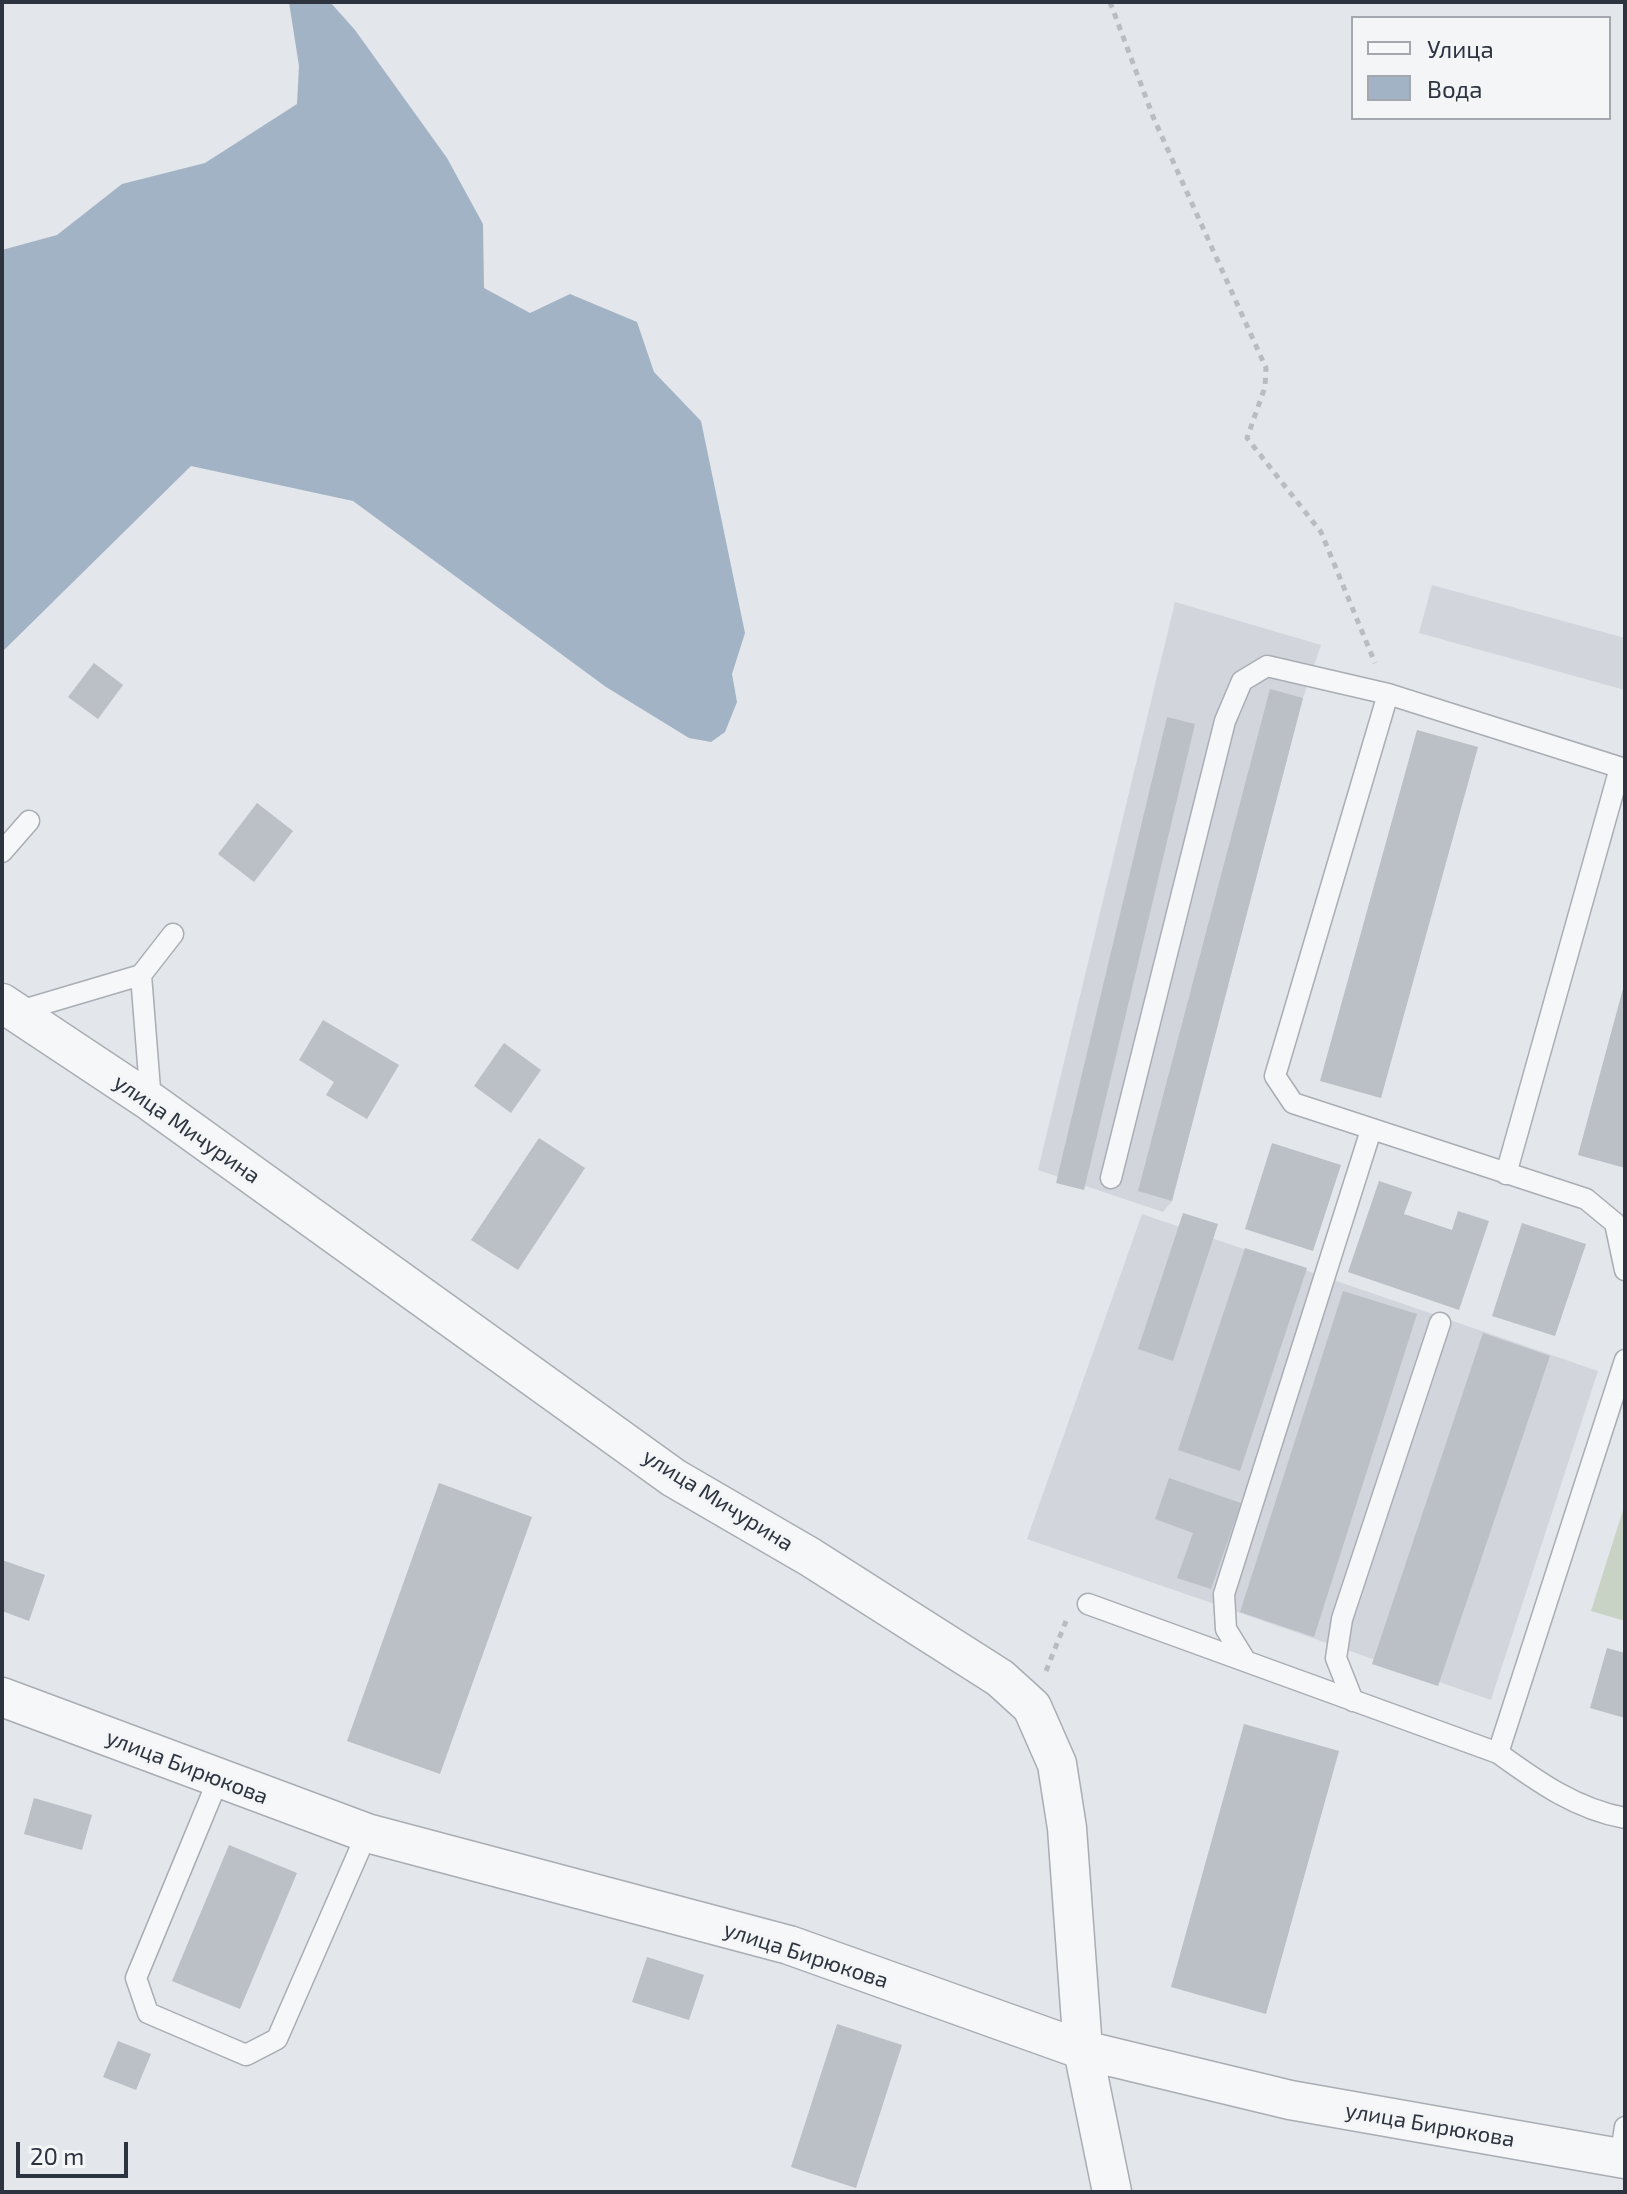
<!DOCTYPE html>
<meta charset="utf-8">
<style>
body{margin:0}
#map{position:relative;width:1627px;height:2194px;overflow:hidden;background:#e3e6ea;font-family:"Exo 2",sans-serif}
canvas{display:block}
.frame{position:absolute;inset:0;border:4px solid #2d3440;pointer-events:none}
.legend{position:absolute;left:1351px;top:16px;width:260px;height:104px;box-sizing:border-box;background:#f3f5f7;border:2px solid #a4a8ae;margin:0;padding:10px 14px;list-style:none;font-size:24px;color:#2d3440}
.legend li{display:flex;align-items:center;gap:16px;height:40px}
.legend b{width:40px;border:2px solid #a4a8ae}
.scale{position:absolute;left:16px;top:2142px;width:112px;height:36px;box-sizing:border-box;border:4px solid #2d3440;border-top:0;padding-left:10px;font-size:24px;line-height:28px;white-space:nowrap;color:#2d3440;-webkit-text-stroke:6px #f3f5f7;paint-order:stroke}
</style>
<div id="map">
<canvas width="1627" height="2194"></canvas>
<div class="frame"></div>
<ul class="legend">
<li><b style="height:10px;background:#f6f7f8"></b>Улица</li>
<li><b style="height:22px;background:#a2b3c6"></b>Вода</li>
</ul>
<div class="scale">20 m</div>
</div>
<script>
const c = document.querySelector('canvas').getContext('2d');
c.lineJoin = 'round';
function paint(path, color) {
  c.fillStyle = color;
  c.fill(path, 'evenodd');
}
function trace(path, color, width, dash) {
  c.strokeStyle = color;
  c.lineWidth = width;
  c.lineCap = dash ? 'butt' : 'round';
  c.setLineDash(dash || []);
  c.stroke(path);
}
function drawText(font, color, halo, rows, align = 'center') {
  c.font = font + ' "Exo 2",sans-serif';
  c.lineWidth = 6;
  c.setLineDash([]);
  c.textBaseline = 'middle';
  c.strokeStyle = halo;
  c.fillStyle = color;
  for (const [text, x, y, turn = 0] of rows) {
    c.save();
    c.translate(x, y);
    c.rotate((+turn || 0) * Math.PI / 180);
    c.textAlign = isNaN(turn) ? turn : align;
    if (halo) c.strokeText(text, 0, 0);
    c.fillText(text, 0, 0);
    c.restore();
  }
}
const built = new Path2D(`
 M1432,585L1625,638V690L1419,633Z
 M1175,602L1321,645L1303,698L1172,1201L1163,1212L1038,1170Z
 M1142,1214L1598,1371L1491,1700L1027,1539Z`);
const green = new Path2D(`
 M1625,1504V1621L1591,1611Z`);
const water = new Path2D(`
 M289,2H330L355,30L447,158L483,224L484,288L530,313L570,294L637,322L654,372L701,421L745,633L732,674L737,702L725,732L711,742L689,738L606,687L353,501L191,466L2,652V250L57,235L122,184L205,163L297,104L299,66Z`);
const building = new Path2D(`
 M94,663L123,685L98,719L68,697Z
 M1270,689L1303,698L1172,1201L1138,1191Z
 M1167,717L1195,724L1084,1190L1056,1183Z
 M1417,730L1478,747L1381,1098L1320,1081Z
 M257,803L293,831L254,882L218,854Z
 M1624,985H1625V1168L1578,1155Z
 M323,1020L399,1065L367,1119L326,1095L334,1082L299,1060Z
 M504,1043L541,1070L511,1113L474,1086Z
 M539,1138L585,1168L518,1270L471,1240Z
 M1272,1143L1341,1165L1313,1251L1245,1229Z
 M1379,1181L1412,1192L1404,1214L1452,1230L1458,1211L1489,1221L1459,1310L1348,1272Z
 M1183,1213L1218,1224L1173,1361L1138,1349Z
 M1522,1223L1586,1244L1555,1336L1492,1316Z
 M1245,1248L1307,1268L1240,1471L1178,1450Z
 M1343,1291L1417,1314L1314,1637L1240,1612Z
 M1483,1333L1550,1356L1438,1686L1372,1664Z
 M1169,1478L1241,1503L1211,1589L1177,1578L1193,1533L1155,1519Z
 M439,1483L532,1517L440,1774L347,1741Z
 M2,1560L45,1575L29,1621L2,1611Z
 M1607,1648L1625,1653V1718L1590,1708Z
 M1244,1724L1339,1751L1266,2014L1171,1987Z
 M34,1798L92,1815L82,1850L24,1834Z
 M229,1845L297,1873L240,2009L172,1981Z
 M647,1957L704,1975L689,2020L632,2002Z
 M837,2024L902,2045L856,2188L791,2167Z
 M118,2041L151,2054L136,2090L103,2077Z`);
const path = new Path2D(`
 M1110,2L1154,119L1266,368L1265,387L1247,438L1321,532L1375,663
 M1046,1671L1066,1621`);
const lane = new Path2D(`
 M1388,694L1275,1076L1293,1103L1586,1199L1615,1223L1625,1270
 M2,852L29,821
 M141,975L151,1102
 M16,1012L141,975L173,934
 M1506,1174L1620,768
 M1111,1178L1225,721L1242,681L1267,666L1388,694L1625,769
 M1088,1604L1498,1753C1538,1782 1576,1809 1625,1818
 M1245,1660L1226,1629L1224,1594L1371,1130
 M1353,1701L1336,1658L1342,1619L1440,1323
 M1498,1753L1625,1360
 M218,1780L136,1978L148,2013L246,2055L277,2039L367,1833
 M1620,2158L1625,2127`);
const street = new Path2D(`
 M2,1003L151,1102L674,1478L810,1557L1000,1678L1032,1707L1057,1764L1067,1828L1083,2050L1112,2192
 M2,1697L367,1833L789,1945L1083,2050L1290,2100L1625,2159`);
const streetNames = [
 ["улица Мичурина",187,1129,35],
 ["улица Мичурина",718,1500,32],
 ["улица Бирюкова",187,1767,21],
 ["улица Бирюкова",806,1955,18],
 ["улица Бирюкова",1430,2125,10]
];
paint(built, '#d2d5dc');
paint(green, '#c9d3c5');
paint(water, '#a2b3c6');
paint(building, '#bbbfc6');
trace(lane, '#a9adb4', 23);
trace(street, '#a9adb4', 41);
trace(path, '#babcc1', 5, [6, 6]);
trace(lane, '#f6f7f8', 20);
trace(street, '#f6f7f8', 38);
drawText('22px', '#2d3440', '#f3f5f7', streetNames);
</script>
